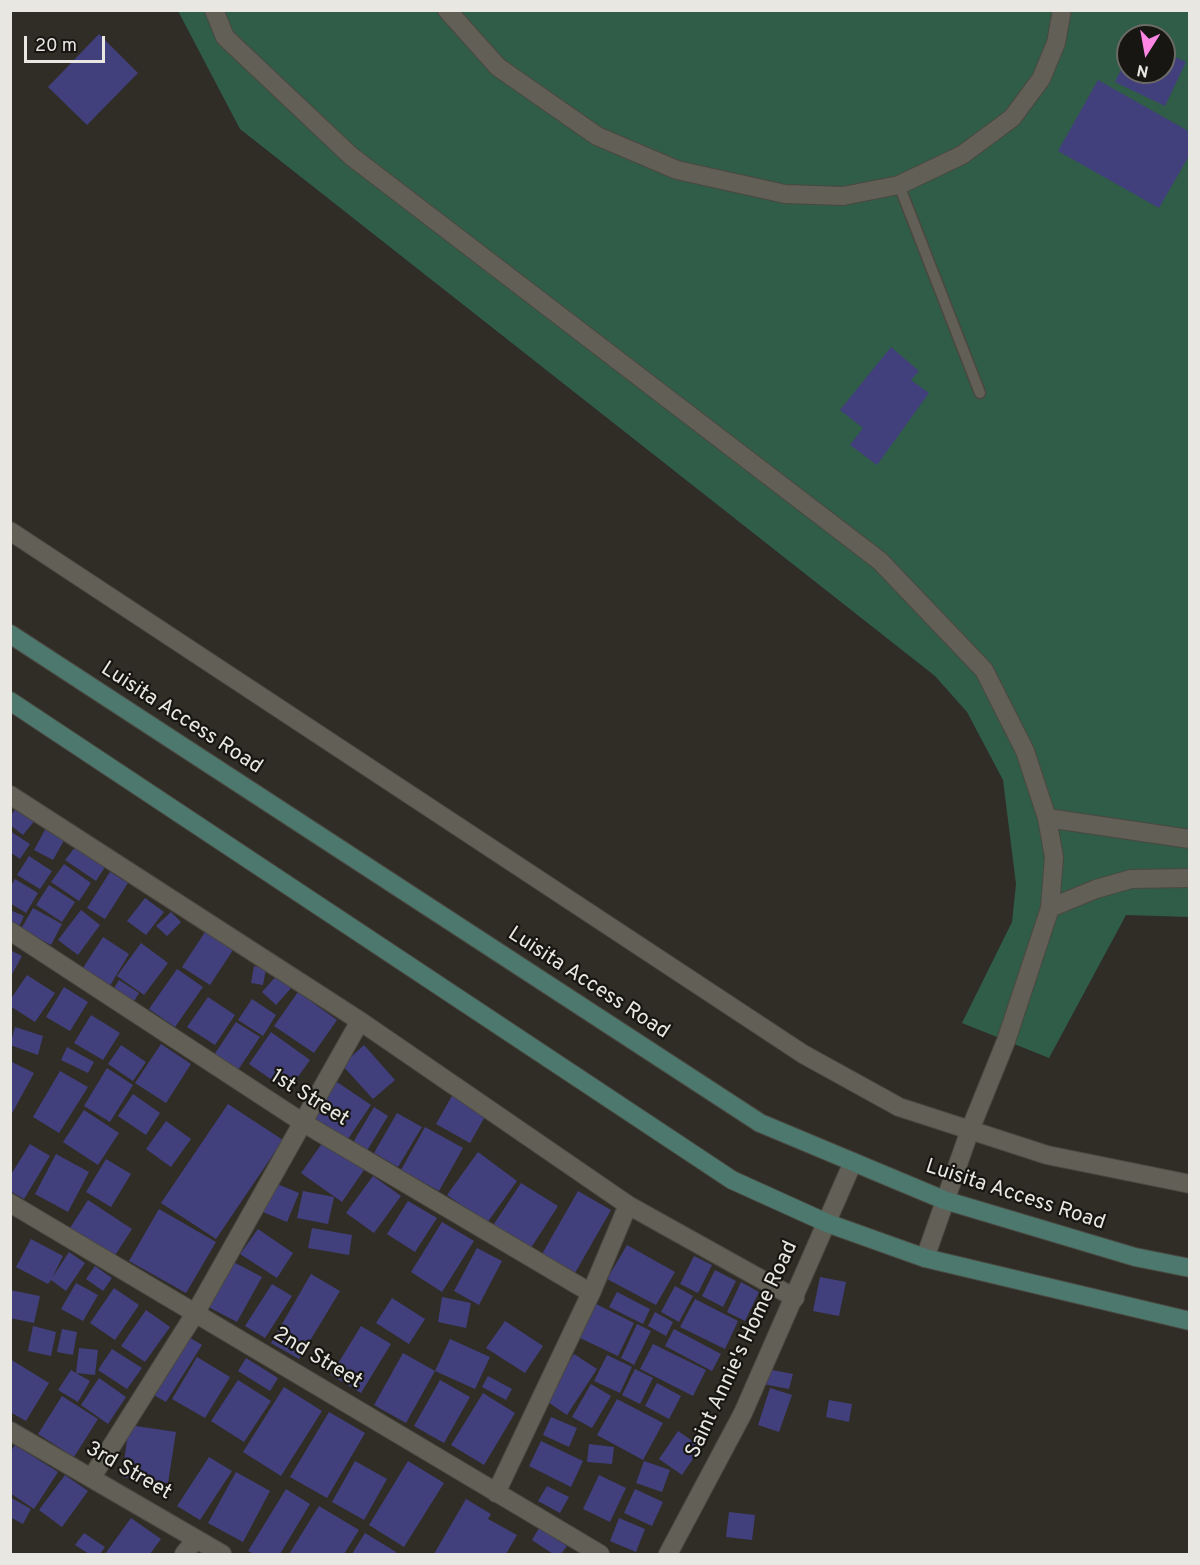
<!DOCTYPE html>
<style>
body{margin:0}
#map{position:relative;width:1200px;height:1565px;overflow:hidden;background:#302d26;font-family:Overpass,sans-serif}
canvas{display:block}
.frame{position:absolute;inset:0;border:12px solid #e9e7e2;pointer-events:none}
.north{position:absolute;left:1116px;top:24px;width:60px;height:60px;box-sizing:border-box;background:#171612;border:2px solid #6b6a65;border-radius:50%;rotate:191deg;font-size:16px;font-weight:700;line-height:24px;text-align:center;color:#e9e7e2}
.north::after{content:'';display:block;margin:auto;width:21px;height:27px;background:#fc86e3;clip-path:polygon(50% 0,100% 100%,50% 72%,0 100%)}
.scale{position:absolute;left:24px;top:36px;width:81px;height:27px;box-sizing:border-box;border:3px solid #e9e7e2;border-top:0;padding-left:8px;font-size:18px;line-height:21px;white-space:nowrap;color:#e9e7e2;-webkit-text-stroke:4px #171612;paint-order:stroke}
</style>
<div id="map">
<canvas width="1200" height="1565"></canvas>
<div class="frame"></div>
<div class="north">N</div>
<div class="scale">20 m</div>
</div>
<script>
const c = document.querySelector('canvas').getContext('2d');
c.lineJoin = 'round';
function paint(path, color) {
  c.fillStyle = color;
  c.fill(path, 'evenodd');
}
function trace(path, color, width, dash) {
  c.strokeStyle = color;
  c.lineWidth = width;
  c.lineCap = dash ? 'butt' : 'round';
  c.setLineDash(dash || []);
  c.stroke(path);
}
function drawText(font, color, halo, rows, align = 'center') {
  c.font = font + ' Overpass,sans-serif';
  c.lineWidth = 4.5;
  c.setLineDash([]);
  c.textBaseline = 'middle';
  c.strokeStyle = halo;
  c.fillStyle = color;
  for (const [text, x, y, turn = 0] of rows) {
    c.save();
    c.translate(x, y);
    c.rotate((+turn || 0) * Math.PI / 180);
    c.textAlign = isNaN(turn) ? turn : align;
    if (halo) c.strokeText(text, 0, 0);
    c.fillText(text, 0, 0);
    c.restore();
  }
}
const green = new Path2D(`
 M178,11H1189V917L1126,915L1049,1058L962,1023L1012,922L1016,884L1003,780L967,712L935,676L240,129ZM1128,36H1164V72H1128Z`);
const building = new Path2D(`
 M99,34L138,73L87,125L48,87Z
 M1164,52L1186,62L1165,106L1115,82L1128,55V72H1164Z
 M1098,80L1190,132V154L1159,208L1058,151Z
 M891,347L919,371L911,380L929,393L877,465L850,445L863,428L840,410Z
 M18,806L36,819L23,835L10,825V816Z
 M47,826L66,837L53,860L34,850Z
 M10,831L30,844L20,859L10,852Z
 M76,846L105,867L96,881L65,860Z
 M29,856L52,871L40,889L17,875Z
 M64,864L91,883L79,901L51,882Z
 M110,872L128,883L105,919L87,908Z
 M15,879L38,893L26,913L10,903V887Z
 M49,885L75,902L62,922L36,905Z
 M145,898L164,912L146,935L127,921Z
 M33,908L62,924L51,945L21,929Z
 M10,910L24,916L18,929L10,925Z
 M81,910L100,925L78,955L58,940Z
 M171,912L181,922L167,936L156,926Z
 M207,929L235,947L210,985L182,967Z
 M103,937L129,954L108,989L81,971Z
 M141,943L168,963L144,995L117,976Z
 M10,950L22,956L10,978Z
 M254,966L266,969L263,985L251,983Z
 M177,969L203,987L175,1027L149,1009Z
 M278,974L292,987L276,1005L262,992Z
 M27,975L55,993L35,1022L10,1006V1000Z
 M119,980L139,993L133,1003L113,990Z
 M64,987L88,1002L70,1031L46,1017Z
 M298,992L337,1020L314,1053L274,1026Z
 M208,997L235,1015L215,1045L187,1027Z
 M252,999L276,1015L263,1036L238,1020Z
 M91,1015L120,1033L103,1060L74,1043Z
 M236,1022L260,1037L238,1070L214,1055Z
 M15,1027L43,1036L38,1055L10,1045Z
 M271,1032L310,1060L288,1091L249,1064Z
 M161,1044L191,1064L166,1103L135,1083Z
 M121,1045L146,1062L133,1081L108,1064Z
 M364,1045L395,1080L373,1099L342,1065Z
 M67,1047L94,1062L88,1073L61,1060Z
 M10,1061L34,1073L10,1117Z
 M107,1068L133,1085L110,1122L84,1106Z
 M60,1071L88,1087L59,1133L33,1117Z
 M337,1082L371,1105L346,1142L312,1119Z
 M133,1094L160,1113L146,1135L118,1116Z
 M453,1094L487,1113L470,1143L436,1124Z
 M228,1104L283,1140L216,1239L161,1203Z
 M374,1107L388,1116L365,1154L351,1146Z
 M84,1110L119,1133L98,1165L63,1142Z
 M397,1113L422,1127L398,1167L374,1153Z
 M166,1121L191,1139L171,1167L146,1149Z
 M425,1127L463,1148L439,1191L401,1170Z
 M323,1142L364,1170L342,1202L301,1173Z
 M30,1144L50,1156L24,1199L10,1191V1176Z
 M478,1152L517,1181L487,1223L447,1195Z
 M56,1154L89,1172L68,1212L35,1194Z
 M106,1159L131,1174L111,1207L86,1192Z
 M373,1176L401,1196L374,1233L346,1213Z
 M270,1181L299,1193L287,1222L258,1210Z
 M521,1183L558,1206L529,1251L492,1227Z
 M303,1191L334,1197L328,1224L297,1218Z
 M578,1191L611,1210L571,1280L538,1261Z
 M88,1200L132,1229L114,1257L70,1228Z
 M408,1201L437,1218L415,1252L387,1234Z
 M159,1209L216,1242L186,1293L129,1261Z
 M442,1222L474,1241L442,1292L411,1272Z
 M312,1228L352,1235L349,1255L308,1248Z
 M258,1229L293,1253L277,1278L240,1254Z
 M31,1239L63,1256L52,1278L69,1252L85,1263L66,1291L51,1280L48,1284L16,1267Z
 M627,1245L675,1272L656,1305L607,1279Z
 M477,1248L502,1261L479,1305L454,1291Z
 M694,1256L712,1265L698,1293L680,1284Z
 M224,1257L262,1277L237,1322L199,1302Z
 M95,1266L112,1278L103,1291L86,1279Z
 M715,1270L736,1281L723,1307L702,1296Z
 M311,1274L340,1291L299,1359L271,1343Z
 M820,1277L846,1282L839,1316L813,1311Z
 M741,1282L759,1292L745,1321L727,1312Z
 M76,1283L98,1295L83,1321L61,1309Z
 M272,1284L292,1296L265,1338L245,1326Z
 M675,1286L693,1296L679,1322L661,1312Z
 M114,1288L139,1305L115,1340L90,1323Z
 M10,1290L40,1296L34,1323L10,1318Z
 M617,1292L650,1309L643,1324L609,1307Z
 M442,1297L471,1303L466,1328L438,1322Z
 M392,1298L425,1319L409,1344L376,1323Z
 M695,1299L738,1321L725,1349L680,1327Z
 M596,1304L634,1323L618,1356L580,1338Z
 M146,1310L170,1327L145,1362L121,1346Z
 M655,1312L673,1322L666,1336L648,1326Z
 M505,1321L543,1346L525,1373L486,1348Z
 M637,1324L651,1331L634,1365L621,1358Z
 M33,1326L56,1332L51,1356L28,1351Z
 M361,1326L391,1344L361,1393L331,1375Z
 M62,1329L77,1332L73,1355L57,1352Z
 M674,1329L721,1354L712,1371L665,1346Z
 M187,1336L202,1345L166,1402L152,1394Z
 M450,1339L490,1357L475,1389L435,1371L406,1423L374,1405L403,1353L435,1371Z
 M653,1344L706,1370L693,1396L640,1369Z
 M79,1348L98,1350L95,1375L76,1373L90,1381L78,1402L58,1390L71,1370L76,1373Z
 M112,1349L142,1368L127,1389L98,1370Z
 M574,1354L597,1369L567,1415L545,1400Z
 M607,1355L632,1367L620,1393L594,1381Z
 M197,1357L230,1377L205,1418L172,1399Z
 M246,1358L278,1378L270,1391L238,1371Z
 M10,1359L49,1383L26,1421L10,1412Z
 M635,1369L653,1378L640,1404L622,1395Z
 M767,1369L793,1374L789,1389L763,1384Z
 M488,1376L512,1389L506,1400L482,1387Z
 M99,1378L126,1397L108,1424L81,1405Z
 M238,1380L271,1401L244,1442L211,1421Z
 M440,1380L470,1397L444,1443L414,1426Z
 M657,1383L681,1396L669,1419L645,1406Z
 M591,1384L611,1396L592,1428L572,1417Z
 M284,1387L322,1411L281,1476L243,1452Z
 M770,1388L792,1395L779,1432L758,1425Z
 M483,1393L515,1413L484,1465L451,1445Z
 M62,1396L98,1419L74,1457L38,1434Z
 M617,1399L663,1423L643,1460L597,1435Z
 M829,1400L852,1404L849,1422L826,1417Z
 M329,1412L365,1433L327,1498L290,1477Z
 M551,1417L577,1428L569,1447L543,1435Z
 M129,1425L176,1432L168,1483L122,1477Z
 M678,1431L701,1447L682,1475L659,1459Z
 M541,1441L583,1461L571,1487L529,1466Z
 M589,1444L614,1447L612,1464L587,1462Z
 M15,1445L58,1472L34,1509L10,1493V1452Z
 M209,1457L232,1471L200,1520L177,1506Z
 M355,1461L387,1479L364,1520L332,1502Z
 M408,1461L444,1483L404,1547L369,1525Z
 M644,1461L670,1470L662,1492L636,1483Z
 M236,1472L270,1491L243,1542L208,1523Z
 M65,1475L88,1491L62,1527L39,1510Z
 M599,1475L626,1488L610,1522L583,1509Z
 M547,1486L569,1497L560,1513L538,1501Z
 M286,1489L310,1504L280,1554H254L248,1551Z
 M635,1489L663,1502L652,1526L624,1513Z
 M10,1497L31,1509L23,1524L10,1517Z
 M466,1499L491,1514L488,1519L517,1535L506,1554H434Z
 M319,1506L359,1530L344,1554H289Z
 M729,1512L755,1515L752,1540L726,1537Z
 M131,1518L161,1539L150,1554H105Z
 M619,1518L645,1529L636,1552L610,1541Z
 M539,1528L567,1546L561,1554H553L532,1540Z
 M84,1533L105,1547L100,1554H89L75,1545Z
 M365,1533L396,1552L395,1554H352Z`);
const service = new Path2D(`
 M899,185L980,393`);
const minor = new Path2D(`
 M214,10L225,37L351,156L880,561L984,670L1025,751L1047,818L1054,857L1050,908L1006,1041L970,1130L925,1258
 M447,10L498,67L597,136L677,170L785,194L843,196L899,185L962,155L1012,118L1041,79L1056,43L1062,10
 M10,531L803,1054L899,1107L1047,1155L1190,1184
 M10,795L360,1021L628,1205L795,1298
 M1047,818L1190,839
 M1050,908L1096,889L1131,879L1190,878
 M10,931L302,1122L591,1293
 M10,1203L600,1554
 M10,1431L222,1554
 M92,1477L196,1312L360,1021
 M496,1493L591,1293L628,1205
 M184,1554L196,1539`);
const tertiary = new Path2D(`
 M668,1554L743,1413L853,1162`);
const secondary = new Path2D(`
 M10,634L760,1123L944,1200L1135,1257L1190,1268
 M10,701L732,1180L827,1223L925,1258L1190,1321`);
const streetNames = [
 ["Luisita Access Road",181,719,33],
 ["Luisita Access Road",588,984,33],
 ["1st Street",309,1099,32],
 ["Luisita Access Road",1015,1196,18],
 ["Saint Annie's Home Road",743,1350,-65],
 ["2nd Street",317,1359,31],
 ["3rd Street",128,1472,30]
];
paint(green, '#305d47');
paint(building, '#423f7d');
trace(service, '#4a4841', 13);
trace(minor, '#4a4841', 20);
trace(tertiary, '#4a4841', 20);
trace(secondary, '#4a4841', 20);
trace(service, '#625f56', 10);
trace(minor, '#625f56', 18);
trace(tertiary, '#625f56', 18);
trace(secondary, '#4c786e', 18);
drawText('21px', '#e9e7e2', '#171612', streetNames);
</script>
